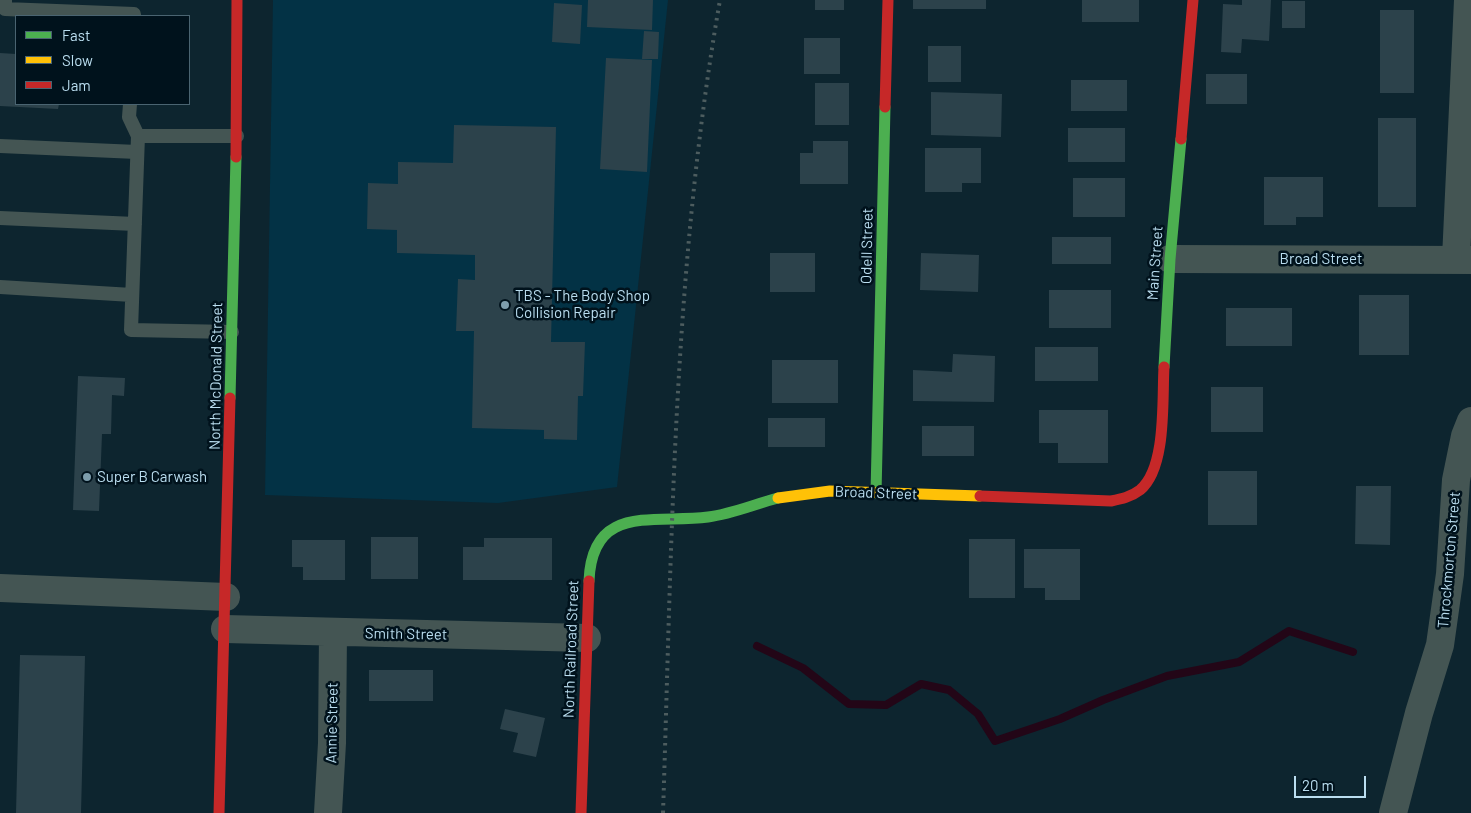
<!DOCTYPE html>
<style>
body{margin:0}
#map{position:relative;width:1471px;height:813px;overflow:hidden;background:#0d252f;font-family:Barlow,sans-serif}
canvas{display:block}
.legend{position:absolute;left:15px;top:15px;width:175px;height:90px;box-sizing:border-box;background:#00121c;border:1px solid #4a6471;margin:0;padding:6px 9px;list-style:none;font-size:15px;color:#badef0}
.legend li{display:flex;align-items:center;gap:10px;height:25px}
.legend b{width:25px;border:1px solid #4a6471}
.scale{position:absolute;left:1294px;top:776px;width:72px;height:22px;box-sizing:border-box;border:2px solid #badef0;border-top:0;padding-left:6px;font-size:15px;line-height:18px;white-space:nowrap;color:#badef0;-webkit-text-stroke:4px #00121c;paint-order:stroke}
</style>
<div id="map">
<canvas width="1471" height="813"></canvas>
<ul class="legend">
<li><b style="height:6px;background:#4caf50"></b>Fast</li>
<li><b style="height:6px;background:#ffc107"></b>Slow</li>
<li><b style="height:6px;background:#c62828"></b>Jam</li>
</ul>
<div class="scale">20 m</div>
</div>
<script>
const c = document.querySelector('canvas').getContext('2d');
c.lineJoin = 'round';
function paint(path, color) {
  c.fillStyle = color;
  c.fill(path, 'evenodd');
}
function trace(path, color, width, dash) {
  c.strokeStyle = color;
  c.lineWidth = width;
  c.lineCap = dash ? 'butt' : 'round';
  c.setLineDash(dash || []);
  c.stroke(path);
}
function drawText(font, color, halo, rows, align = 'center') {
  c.font = font + ' Barlow,sans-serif';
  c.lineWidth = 5;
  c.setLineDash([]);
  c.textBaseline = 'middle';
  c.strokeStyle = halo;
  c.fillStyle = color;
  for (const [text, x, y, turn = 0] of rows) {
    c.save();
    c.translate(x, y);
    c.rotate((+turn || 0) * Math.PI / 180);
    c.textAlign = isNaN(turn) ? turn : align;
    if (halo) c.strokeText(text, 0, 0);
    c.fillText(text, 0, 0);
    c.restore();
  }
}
const built = new Path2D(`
 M273,0H668L617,487L498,503L265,495Z`);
const stream = new Path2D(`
 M757,646L803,668L849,704L886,705L921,684L949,690L978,714L995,741L1060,719L1103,700L1167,676L1239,662L1289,631L1353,652`);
const building = new Path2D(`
 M588,0H653L652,30L587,27Z
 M815,0H844V10H815Z
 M913,0H986V9H913Z
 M1082,0H1139V22H1082Z
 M1242,0H1271L1269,41L1242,39L1241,53L1221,52L1223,4L1242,5Z
 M1282,1H1305V28H1282Z
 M554,3L582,5L580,44L552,42Z
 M1380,10H1414V93H1380Z
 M644,31L659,32L658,59H642Z
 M804,38H840V74H804Z
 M928,46H961V82H928Z
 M0,53L16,54V104H59L58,109L0,106Z
 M606,58L652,60L647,172L600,169Z
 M1206,74H1247V104H1206Z
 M1071,80H1127V111H1071Z
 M815,83H849V125H815Z
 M931,92L1002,94L1001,137L931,135Z
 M1378,118H1416V207H1378Z
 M454,125L556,127L551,342H585L583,396H578L577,440L544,439V430L472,428L474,331H456L458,279L475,280V255L397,253V230L367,229L368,183L398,184V162L453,163Z
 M1068,128H1125V162H1068Z
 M813,141H848V184H800V153H813Z
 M925,148H981V183H962V192H925Z
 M1264,177H1323V217H1296V225H1264Z
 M1073,178H1125V217H1073Z
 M1052,237H1111V264H1052Z
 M770,253H815V292H770Z
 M921,253L979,255L978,292L920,290Z
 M1049,290H1111V328H1049Z
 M1359,295H1409V355H1359Z
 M1226,308H1292V346H1226Z
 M1035,347H1098V381H1035Z
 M953,354L995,356L994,402L913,401V370L952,372Z
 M772,360H838V403H772Z
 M78,376L125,378L124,396L112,395L111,434H102L99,511L73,510Z
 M1211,387H1263V432H1211Z
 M1039,410H1108V463H1058V443H1039Z
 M768,418H825V447H768Z
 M922,426H974V456H922Z
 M1208,471H1257V525H1208Z
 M1356,486H1391L1390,545L1355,544Z
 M371,537H418V579H371Z
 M484,538H552V580H463V547H484Z
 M969,539H1015V598H969Z
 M292,540H345V580H303V567H292Z
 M1024,549H1080V600H1045V588H1024Z
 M20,655L85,656L81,813H16Z
 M369,670H433V701H369Z
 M505,709L545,718L536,757L513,752L518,733L500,729Z`);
const lane = new Path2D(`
 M5,0V9L134,14V16
 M130,104L129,117L138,136H237
 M138,136L131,330L232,332
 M0,146L137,152
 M0,218L135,224
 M0,287L132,295`);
const street = new Path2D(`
 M1170,259L1471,260
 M1456,259L1468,0
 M0,588L226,597
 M225,629L587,638
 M328,813L332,743L333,632
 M1393,813L1419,713L1440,645L1450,574L1456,480L1465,436L1471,421`);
const fast = new Path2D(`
 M1164,367L1170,259L1181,139
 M230,398L236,157
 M876,493L885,107
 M589,581C592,503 654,524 708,517C732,514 755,504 778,498`);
const slow = new Path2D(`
 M778,498L830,491L980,496`);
const jam = new Path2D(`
 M885,107L888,0
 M1181,139L1193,0
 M236,157L237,0
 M980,496L1111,501C1121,499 1131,497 1140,490C1167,468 1162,399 1164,367
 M219,813L230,398
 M581,813L589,581`);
const rail = new Path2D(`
 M663,813C672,541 673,268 720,0`);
const markers = [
 [505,305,5,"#7d9dac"],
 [87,477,5,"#7d9dac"]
];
const streetNames = [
 ["Odell Street",867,246,-89],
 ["Broad Street",1321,259],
 ["Main Street",1155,263,-86],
 ["North McDonald Street",216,376,-89],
 ["Broad Street",876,493,2],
 ["Throckmorton Street",1449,560,-85],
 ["Smith Street",406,634,1],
 ["North Railroad Street",571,649,-88],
 ["Annie Street",332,723,-89]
];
const poiNames = [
 ["TBS - The Body Shop",515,296],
 ["Collision Repair",515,313],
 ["Super B Carwash",97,477]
];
paint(built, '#033245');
trace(stream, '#230617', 8);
paint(building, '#2c424b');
trace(lane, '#445553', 14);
trace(street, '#445553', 28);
trace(fast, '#4caf50', 11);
trace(slow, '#ffc107', 11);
trace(jam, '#c62828', 11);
trace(rail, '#4d5d5f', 4, [2.5, 5]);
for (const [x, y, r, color] of markers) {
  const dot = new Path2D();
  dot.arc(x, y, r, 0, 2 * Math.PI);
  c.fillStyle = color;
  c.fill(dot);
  trace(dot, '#00121c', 2);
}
drawText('15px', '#badef0', '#00121c', streetNames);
drawText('15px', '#badef0', '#00121c', poiNames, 'left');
</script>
